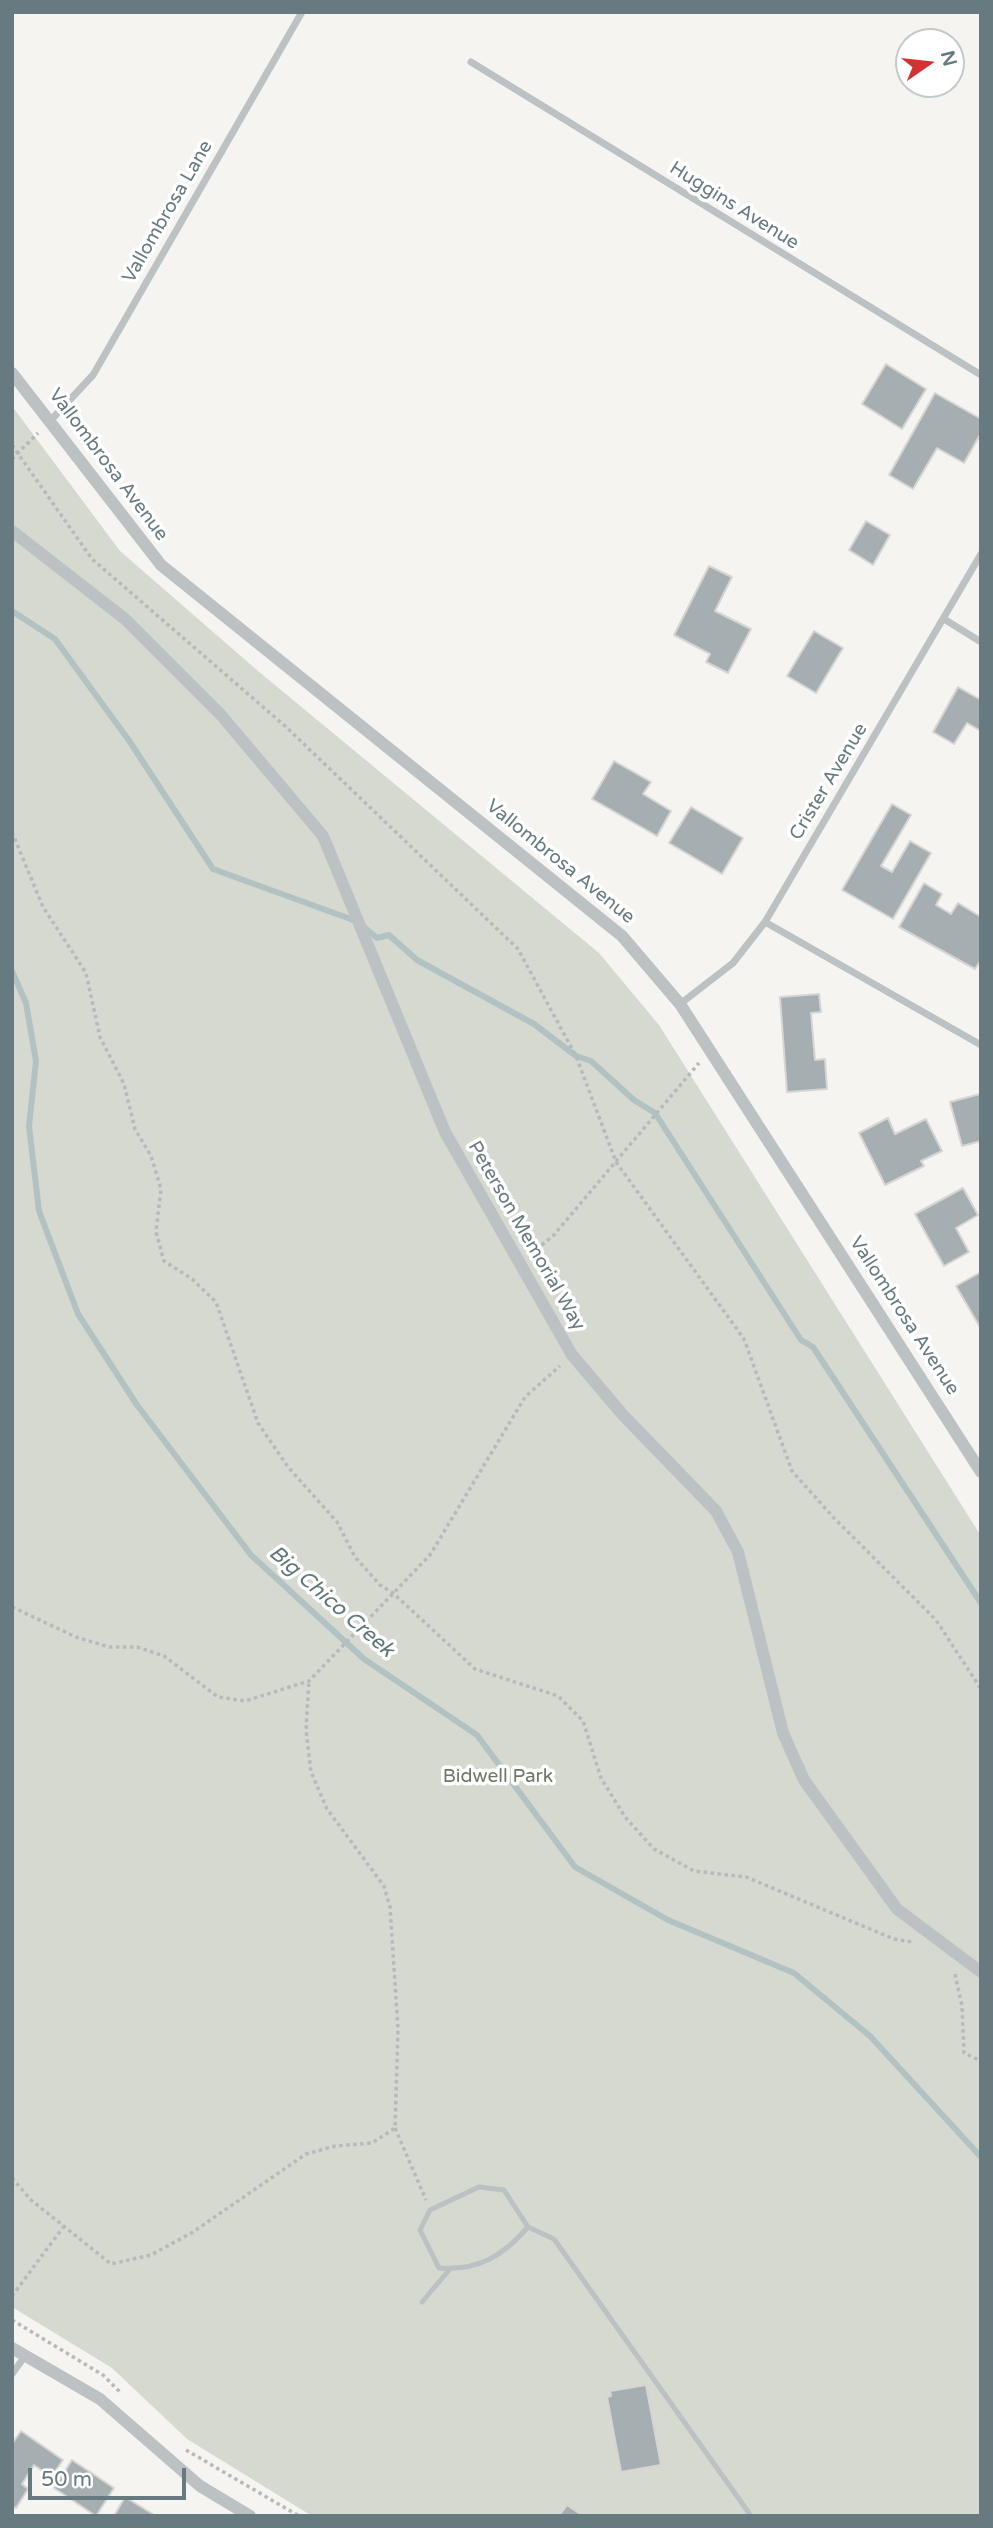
<!DOCTYPE html>
<style>
body{margin:0}
#map{position:relative;width:993px;height:2528px;overflow:hidden;background:#f5f4f1;font-family:"Varela Round",sans-serif}
canvas{display:block}
.frame{position:absolute;inset:0;border:14px solid #667a80;pointer-events:none}
.north{position:absolute;left:895px;top:28px;width:70px;height:70px;box-sizing:border-box;background:#fff;border:2px solid #c2cacc;border-radius:50%;rotate:76deg;font-size:19px;font-weight:700;line-height:28px;text-align:center;color:#667a80}
.north::after{content:'';display:block;margin:auto;width:24px;height:32px;background:#d53131;clip-path:polygon(50% 0,100% 100%,50% 72%,0 100%)}
.scale{position:absolute;left:28px;top:2468px;width:158px;height:32px;box-sizing:border-box;border:4px solid #667a80;border-top:0;padding-left:9px;font-size:21px;line-height:24px;white-space:nowrap;color:#667a80;-webkit-text-stroke:5px #fff;paint-order:stroke}
</style>
<div id="map">
<canvas width="993" height="2528"></canvas>
<div class="frame"></div>
<div class="north">N</div>
<div class="scale">50 m</div>
</div>
<script>
const c = document.querySelector('canvas').getContext('2d');
c.lineJoin = 'round';
function paint(path, color) {
  c.fillStyle = color;
  c.fill(path, 'evenodd');
}
function trace(path, color, width, dash) {
  c.strokeStyle = color;
  c.lineWidth = width;
  c.lineCap = dash ? 'butt' : 'round';
  c.setLineDash(dash || []);
  c.stroke(path);
}
function drawText(font, color, halo, rows, align = 'center') {
  c.font = font + ' "Varela Round",sans-serif';
  c.lineWidth = 7;
  c.setLineDash([]);
  c.textBaseline = 'middle';
  c.strokeStyle = halo;
  c.fillStyle = color;
  for (const [text, x, y, turn = 0] of rows) {
    c.save();
    c.translate(x, y);
    c.rotate((+turn || 0) * Math.PI / 180);
    c.textAlign = isNaN(turn) ? turn : align;
    if (halo) c.strokeText(text, 0, 0);
    c.fillText(text, 0, 0);
    c.restore();
  }
}
const green = new Path2D(`
 M12,406L120,551L258,671L599,953L659,1025L981,1536V2516H312L187,2439L112,2368L12,2307Z`);
const stream = new Path2D(`
 M12,611L55,639L130,742L213,869L356,921
 M365,928L377,938L389,935L417,960L534,1024L576,1056L591,1061L634,1100L655,1113L801,1340L813,1347L981,1603
 M12,971L26,1003L36,1061L29,1126L39,1211L78,1314L137,1405L251,1555L364,1659L477,1735L575,1867L668,1920L794,1973L870,2036L981,2157`);
const building = new Path2D(`
 M886,364L926,389L902,429L862,404Z
 M935,393L981,419V433L964,463L937,448L913,489L889,475Z
 M866,521L890,535L873,565L849,550Z
 M709,566L732,577L715,611L751,629L728,673L706,662L710,654L674,635Z
 M814,631L843,648L816,693L787,676Z
 M958,687L981,700V731L967,723L954,744L933,732Z
 M614,761L651,782L643,794L671,811L657,836L592,799Z
 M892,804L911,815L881,866L892,872L910,841L931,853L893,919L842,890Z
 M691,807L743,838L722,874L669,843Z
 M924,883L942,894L936,905L951,914L958,903L981,917V960L975,969L899,927Z
 M819,994L821,1012L811,1013L815,1060L825,1059L827,1089L787,1092L780,997Z
 M980,1094L981,1141L962,1146L950,1102Z
 M888,1118L895,1134L926,1119L942,1151L921,1161L924,1166L885,1185L859,1133Z
 M963,1188L978,1215L956,1228L969,1252L944,1266L915,1214Z
 M981,1272V1329L956,1286Z
 M646,2385L661,2465L621,2472L607,2397L611,2396L610,2391Z
 M21,2431L63,2460L51,2477L34,2465L22,2484L28,2489L16,2508L12,2506V2444Z
 M72,2460L114,2488L96,2516L54,2488Z
 M125,2497L156,2516H114Z
 M567,2505L583,2516H559Z`);
const path = new Path2D(`
 M12,445L92,559L285,726L518,949L576,1056L616,1162L744,1339L792,1471L834,1518L936,1620L981,1689
 M12,459L38,433
 M12,832L43,907L86,973L100,1037L124,1084L135,1129L151,1156L161,1189L156,1232L164,1261L192,1279L216,1302L258,1423L288,1467L337,1522L355,1557L380,1585L393,1593L475,1669L558,1696L583,1721L601,1778L625,1817L654,1849L694,1871L746,1877L894,1939L912,1942
 M531,1254L553,1236L699,1063
 M12,1607L76,1637L109,1647H137L164,1656L218,1697L245,1701L309,1681L430,1555L525,1397L560,1366
 M955,1974L962,2006L964,2053L981,2061
 M395,2128L426,2200
 M12,2178L31,2200L111,2264L151,2255L193,2232L306,2154L335,2146L372,2143L395,2128L398,2029L390,1907L384,1886L327,1809L311,1772L306,1730L309,1681
 M12,2296L64,2226
 M12,2320L103,2375L120,2392
 M186,2450L299,2516`);
const service = new Path2D(`
 M479,2187L504,2190L528,2227C503,2256 478,2271 439,2268L420,2230L430,2210Z
 M528,2227L554,2239L749,2513
 M422,2302L450,2269`);
const minor = new Path2D(`
 M471,62L981,375
 M51,420L93,375L302,12
 M944,619L981,642
 M765,922L981,1045
 M680,1004L733,963L765,922L981,554
 M12,2374L25,2356`);
const tertiary = new Path2D(`
 M12,373L161,565L622,936L680,1004L981,1472
 M12,531L125,619L221,715L323,836L445,1132L572,1355L623,1415L716,1511L738,1552L783,1733L804,1780L897,1909L981,1972
 M12,2348L100,2399L200,2486L250,2516`);
const streetNames = [
 ["Huggins Avenue",734,206,32],
 ["Vallombrosa Lane",168,212,-60],
 ["Vallombrosa Avenue",108,465,53],
 ["Crister Avenue",829,782,-59],
 ["Vallombrosa Avenue",560,862,39],
 ["Peterson Memorial Way",526,1236,60],
 ["Vallombrosa Avenue",904,1316,57]
];
const parkNames = [
 ["Bidwell Park",498,1777]
];
const waterNames = [
 ["Big Chico Creek",331,1602,41]
];
paint(green, '#d5d9d0');
trace(stream, '#b2c2c3', 6);
paint(building, '#a5aeb1');
trace(building, '#d6d5d4', 2);
trace(path, '#b6babb', 3.5, [3.5, 3.5]);
trace(service, '#bcc1c3', 5);
trace(minor, '#bcc1c3', 7);
trace(tertiary, '#bcc1c3', 12);
drawText('19px', '#667a80', '#fff', streetNames);
drawText('19px', '#6c7764', '#fff', parkNames);
drawText('italic 21px', '#5d7676', '#fff', waterNames);
</script>
